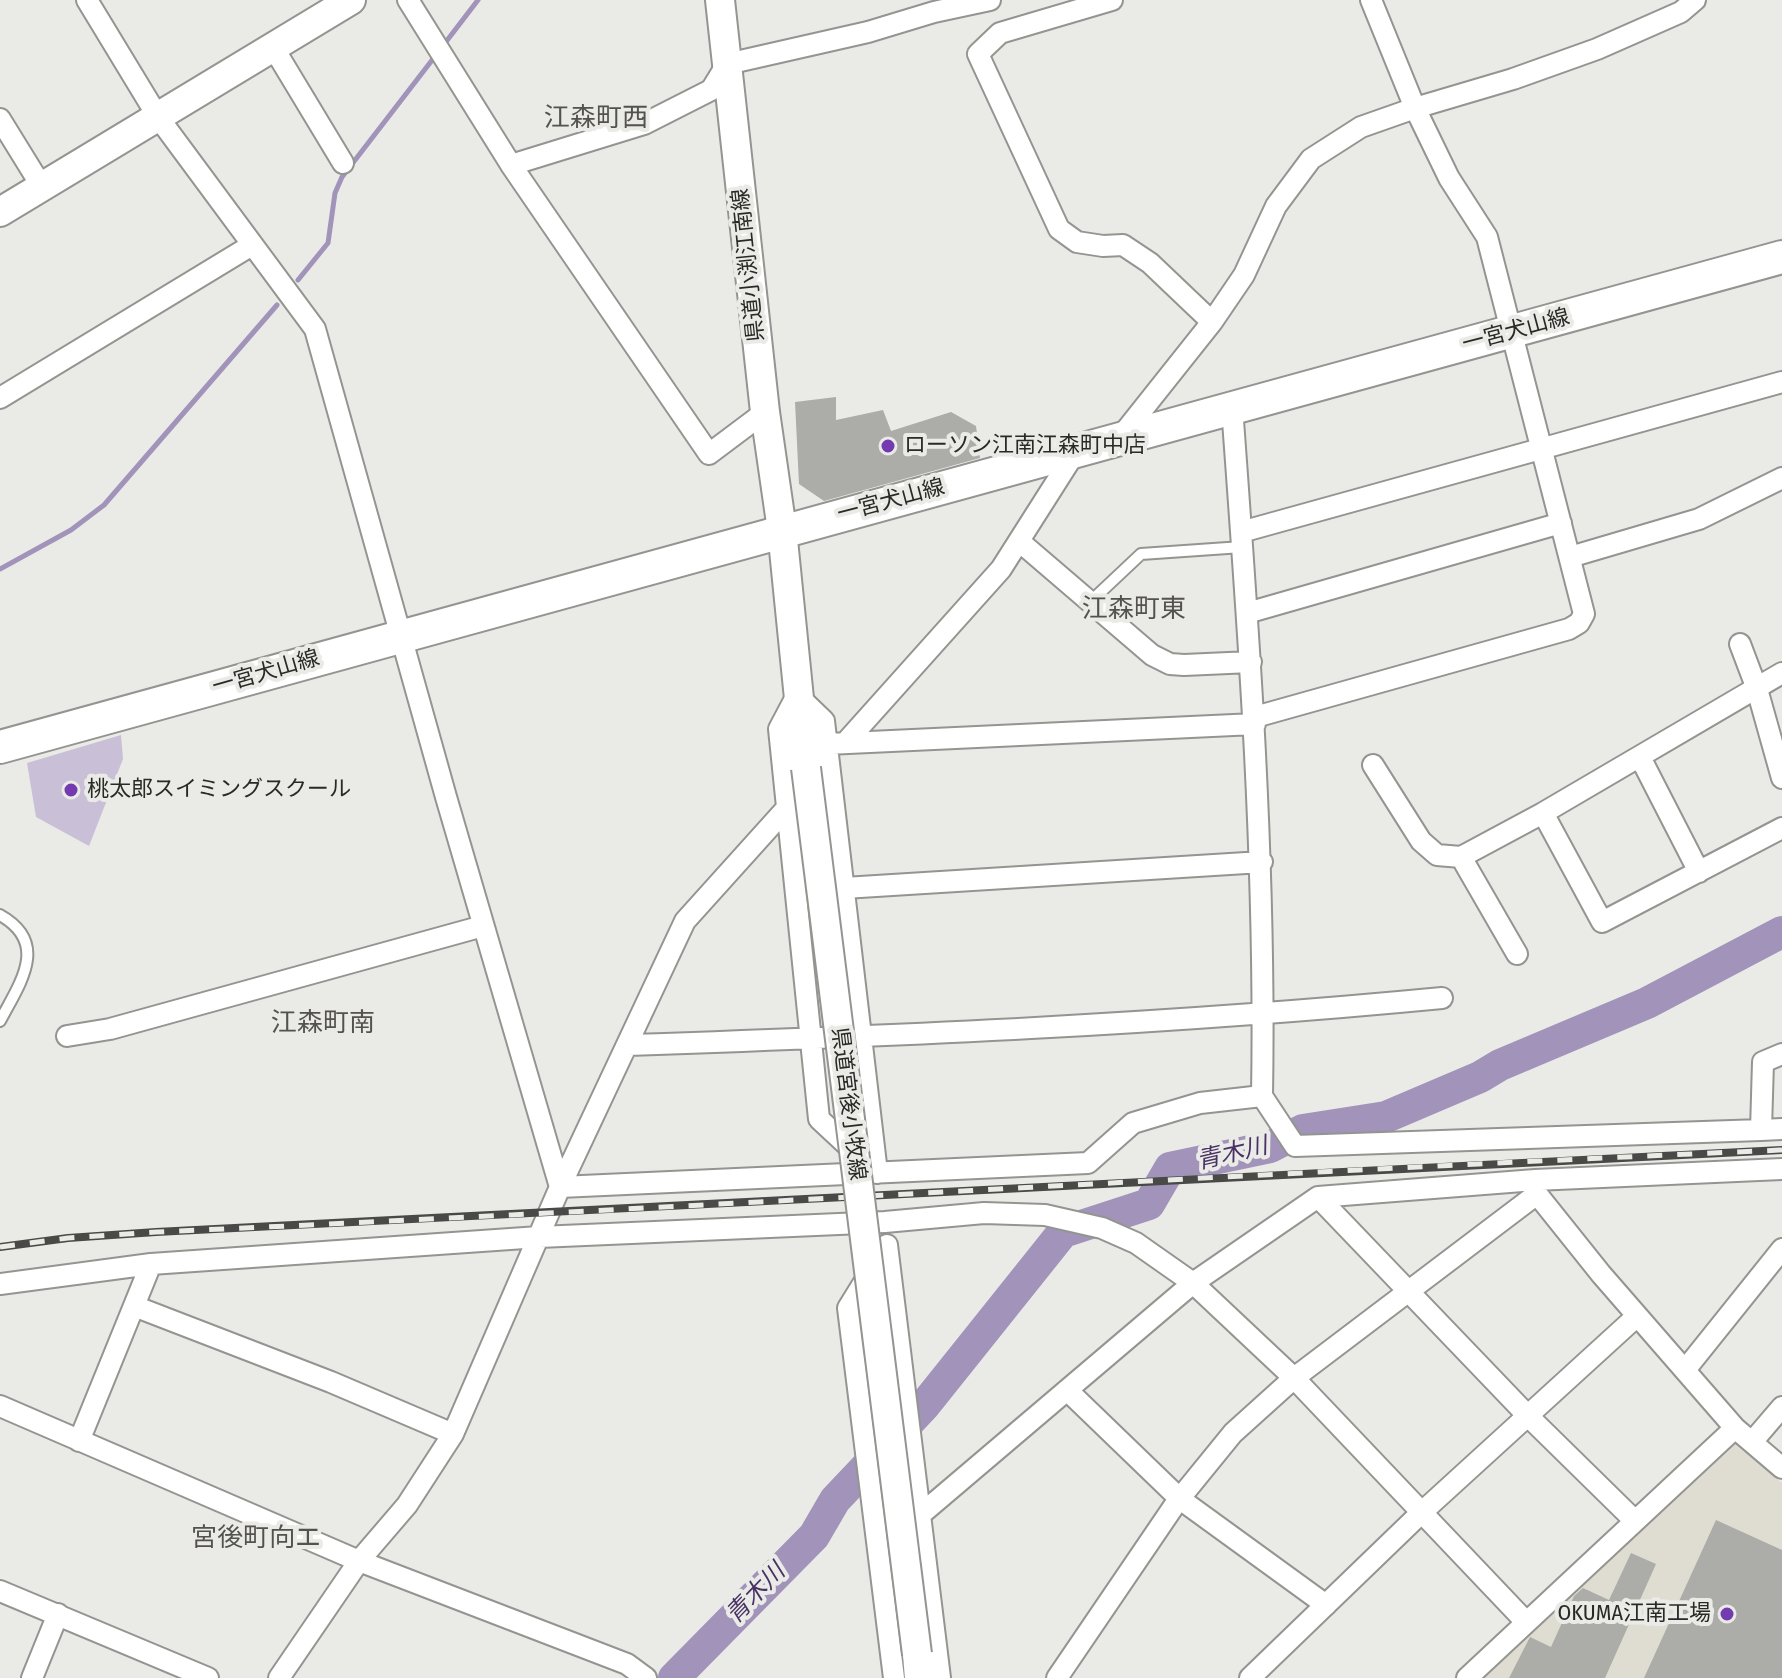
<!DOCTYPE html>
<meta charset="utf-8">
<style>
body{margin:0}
canvas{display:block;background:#eaeae6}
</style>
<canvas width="1782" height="1678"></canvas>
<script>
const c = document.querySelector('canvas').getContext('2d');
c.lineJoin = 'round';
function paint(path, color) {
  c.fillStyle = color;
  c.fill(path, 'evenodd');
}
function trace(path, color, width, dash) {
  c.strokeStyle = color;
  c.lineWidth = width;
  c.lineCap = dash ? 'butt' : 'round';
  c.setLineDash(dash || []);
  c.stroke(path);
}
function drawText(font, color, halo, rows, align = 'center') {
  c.font = font + ' "Fira Sans Condensed","Noto Sans JP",sans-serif';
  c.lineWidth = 8;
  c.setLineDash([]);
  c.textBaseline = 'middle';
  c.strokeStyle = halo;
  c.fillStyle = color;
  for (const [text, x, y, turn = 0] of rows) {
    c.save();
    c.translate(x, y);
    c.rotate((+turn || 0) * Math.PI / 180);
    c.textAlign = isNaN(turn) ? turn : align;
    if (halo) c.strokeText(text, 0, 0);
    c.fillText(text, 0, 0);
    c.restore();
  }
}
const built = new Path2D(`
 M1733,1443L1782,1483V1678H1483Z`);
const green = new Path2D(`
 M121,735L123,759L89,846L36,817L27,763Z`);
const stream = new Path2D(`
 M442,47L478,0
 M298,280L328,243L335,193L342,177L436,55
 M0,569L71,530L104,505L277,305`);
const river = new Path2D(`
 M674,1678L814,1536L835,1500L924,1406L1063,1232L1149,1204L1170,1168L1270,1147L1303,1130L1386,1117L1480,1077L1500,1065L1647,1003L1782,932`);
const building = new Path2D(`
 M836,397V420L883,410L891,431L951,412L976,426L980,458L824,501L799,484L795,402Z
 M1716,1520L1782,1550V1678H1644Z
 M1631,1553L1656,1564L1605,1678H1509L1530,1637L1551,1647L1574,1596L1583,1588L1609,1600Z`);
const lane = new Path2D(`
 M1090,602L1141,554L1242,547
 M0,915C50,943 20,983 0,1021`);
const street = new Path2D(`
 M87,0L158,117L315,329L446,797L560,1187
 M408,0L511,165L709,454L765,412
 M1112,0L1000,33L978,54L1059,229L1077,242L1103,246L1123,245L1150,263L1212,322
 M273,47L343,163
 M0,119L42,187
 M511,165L644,124L711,90L727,64L868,32L934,12L990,0
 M0,398L252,245
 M1119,439L1212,322L1244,275L1276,206L1311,159L1361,127L1415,108L1513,79L1597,49L1681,12L1695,0
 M1241,532L1782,382
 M1019,541L1152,655L1170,664L1184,665L1251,662
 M1570,557L1699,519L1782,478
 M1247,613L1561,523
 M1740,644L1757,689L1782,778
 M1782,673L1543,813L1602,922L1782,828
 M797,695L824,721L877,1173L819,1119L779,729Z
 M1255,717L1569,629L1579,623L1584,614L1487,237L1449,178L1415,108L1371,0
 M846,742L1001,569L1076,451
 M827,744L1255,724
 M1640,757L1699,872
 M1373,765L1421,841L1437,855L1461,857
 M844,888L1262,862
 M1517,954L1461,857L1543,813
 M67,1036L110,1029L483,926
 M628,1045C900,1036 1171,1024 1442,998
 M1782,1054L1763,1062L1761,1130L1782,1129
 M1262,1096L1295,1146L1761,1130
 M1535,1180L1537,1194L1601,1274L1735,1428L1782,1468
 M560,1187L1088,1163L1133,1123L1200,1103L1262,1096C1266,865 1249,637 1232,407
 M1318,1197L1528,1416L1635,1521
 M0,1284L151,1264L539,1237L885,1222L984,1213L1045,1215L1102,1228L1136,1243L1193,1283L1294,1378L1526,1622
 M134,1306L331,1382L453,1434
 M1685,1370L1782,1249
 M1067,1390L1180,1499L1326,1605
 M0,1406L359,1561L627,1664L646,1678
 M79,1441L151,1264
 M1752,1442L1782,1407
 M920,1515L1193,1283L1318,1197L1535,1180L1782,1169
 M0,1591L208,1678
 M32,1678L58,1614
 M279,1678L359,1561L407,1505L453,1434L560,1187L685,921L785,810
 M894,1678L848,1308L887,1245L940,1678
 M1057,1678L1176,1503L1233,1433L1294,1378L1537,1194
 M1250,1678L1421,1513L1637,1316
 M1467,1678L1735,1428`);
const secondary = new Path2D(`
 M720,0L765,412L782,530L806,768
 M0,212L351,0
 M917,1654L919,1678`);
const primary = new Path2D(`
 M0,747L1782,257`);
const rail = new Path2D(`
 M0,1247L68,1238L156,1232C698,1208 1240,1173 1782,1150`);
const secondaryBridge = new Path2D(`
 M806,768L917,1654`);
const markers = [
 [888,446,8,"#743bb1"],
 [71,790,8,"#743bb1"],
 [1727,1614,8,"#743bb1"]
];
const streetNames = [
 ["県道小渕江南線",749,265,-96],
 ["一宮犬山線",1516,331,-15],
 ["一宮犬山線",891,501,-15],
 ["一宮犬山線",266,673,-16],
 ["県道宮後小牧線",848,1104,83]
];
const poiNames = [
 ["ローソン江南江森町中店",904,446],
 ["桃太郎スイミングスクール",87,790],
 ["OKUMA江南工場",1711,1614,"right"]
];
const waterNames = [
 ["青木川",1232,1154,-13],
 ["青木川",756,1594,-46]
];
const quarterNames = [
 ["江森町西",596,119],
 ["江森町東",1134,610],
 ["江森町南",323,1024],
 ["宮後町向エ",256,1539]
];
paint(built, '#dfddd2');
paint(green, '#c9c0d8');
trace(stream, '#a293ba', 5);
trace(river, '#a293ba', 32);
paint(building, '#acaca8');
trace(lane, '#949490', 14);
trace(street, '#949490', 24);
trace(secondary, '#949490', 32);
trace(primary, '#949490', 36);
trace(lane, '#fff', 10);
trace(street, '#fff', 20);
trace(secondary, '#fff', 28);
trace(primary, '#fff', 32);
trace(rail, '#494947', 8);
trace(rail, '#eaeae6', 5, [15]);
trace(secondaryBridge, '#949490', 32, []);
trace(secondaryBridge, '#fff', 28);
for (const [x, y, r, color] of markers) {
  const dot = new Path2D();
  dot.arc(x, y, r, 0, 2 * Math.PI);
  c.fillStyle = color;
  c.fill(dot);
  trace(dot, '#eaeae6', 3);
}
drawText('22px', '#292927', '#eaeae6', streetNames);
drawText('22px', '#292927', '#eaeae6', poiNames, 'left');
drawText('italic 24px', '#483164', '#eaeae6', waterNames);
drawText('26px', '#53524f', '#eaeae6', quarterNames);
</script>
